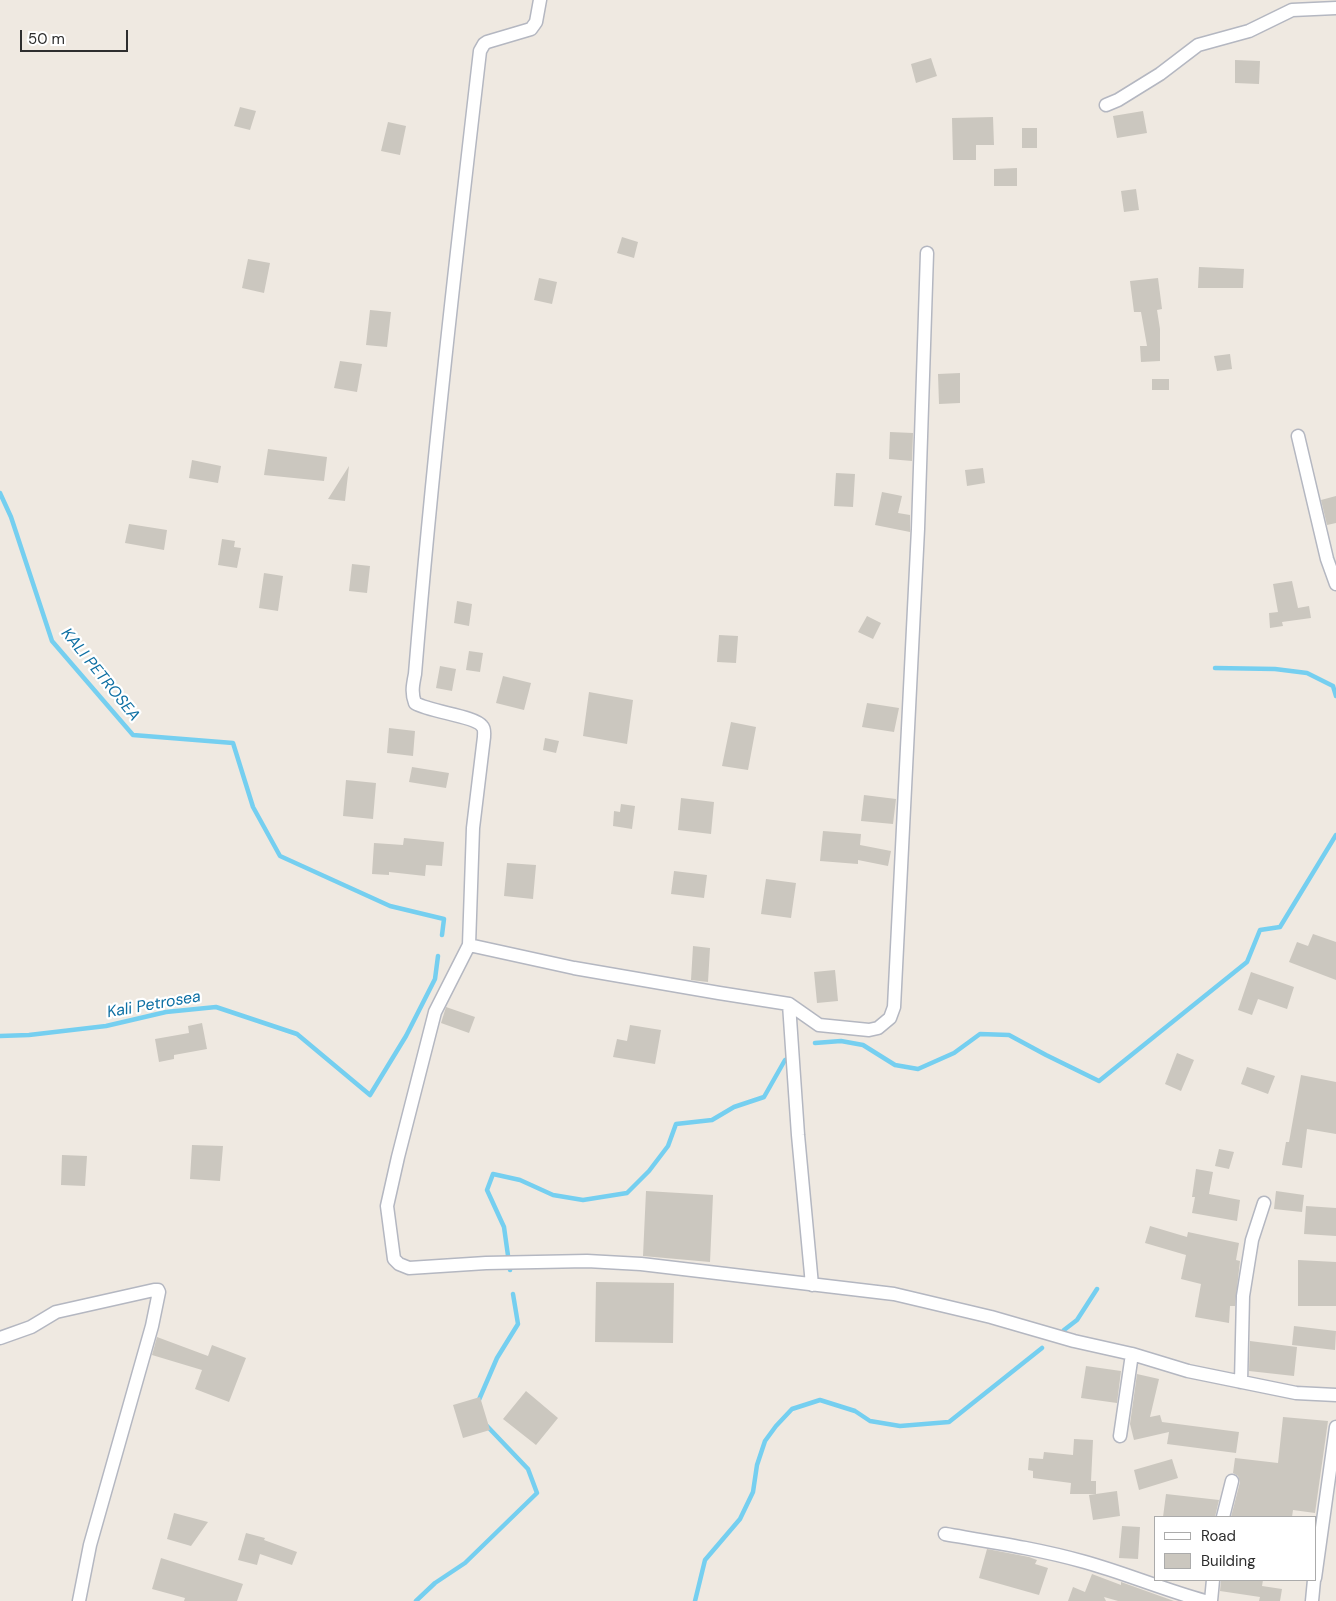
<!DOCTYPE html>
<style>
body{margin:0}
#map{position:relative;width:1336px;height:1601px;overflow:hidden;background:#efe9e1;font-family:"DM Sans",sans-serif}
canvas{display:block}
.legend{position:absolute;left:1154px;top:1516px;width:162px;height:65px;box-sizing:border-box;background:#fff;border:1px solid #ababab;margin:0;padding:6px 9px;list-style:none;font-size:15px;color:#2e2e2e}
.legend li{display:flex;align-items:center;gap:10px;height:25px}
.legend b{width:25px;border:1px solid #ababab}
.scale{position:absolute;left:20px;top:30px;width:108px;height:22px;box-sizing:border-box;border:2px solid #2e2e2e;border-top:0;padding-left:6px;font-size:15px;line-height:18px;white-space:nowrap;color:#2e2e2e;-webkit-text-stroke:4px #fff;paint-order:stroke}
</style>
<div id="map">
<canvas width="1336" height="1601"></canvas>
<ul class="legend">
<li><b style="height:6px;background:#fff"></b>Road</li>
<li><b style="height:14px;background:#cbc7bf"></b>Building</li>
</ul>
<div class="scale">50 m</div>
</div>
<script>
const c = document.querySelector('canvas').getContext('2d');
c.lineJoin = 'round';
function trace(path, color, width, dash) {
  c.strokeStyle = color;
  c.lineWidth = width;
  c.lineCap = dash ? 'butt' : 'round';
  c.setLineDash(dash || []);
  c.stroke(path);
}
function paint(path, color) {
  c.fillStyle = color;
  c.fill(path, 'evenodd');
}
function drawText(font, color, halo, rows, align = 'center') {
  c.font = font + ' "DM Sans",sans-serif';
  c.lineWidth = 4.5;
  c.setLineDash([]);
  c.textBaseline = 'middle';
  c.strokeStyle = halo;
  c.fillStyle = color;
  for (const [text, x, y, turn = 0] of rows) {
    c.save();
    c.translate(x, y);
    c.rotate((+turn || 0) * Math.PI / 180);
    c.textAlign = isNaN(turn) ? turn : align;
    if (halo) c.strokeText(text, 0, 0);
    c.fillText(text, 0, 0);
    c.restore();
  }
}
const stream = new Path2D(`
 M0,493L11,517L52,641L133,735L233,743L253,807L280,856L390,906L444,919L442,935
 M1215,668L1275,669L1307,673L1333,686L1336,696
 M0,1036L29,1035L106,1026L166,1012L216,1007L297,1034L370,1095L406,1036L435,979L438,956
 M815,1043L841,1041L863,1045L895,1065L918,1069L954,1053L980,1034L1009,1035L1046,1055L1099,1081L1247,962L1260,930L1280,927L1336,835
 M510,1270L504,1227L487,1190L493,1174L520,1180L553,1195L583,1200L627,1193L649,1171L668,1146L676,1124L712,1120L734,1107L764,1097L785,1060L792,1057
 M1064,1330L1077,1320L1097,1289
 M478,1402L497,1358L518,1324L513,1294
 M416,1601L435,1583L465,1563L537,1493L528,1469L487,1426
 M695,1601L705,1560L740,1519L753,1492L757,1465L765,1441L776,1426L792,1409L820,1400L855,1411L870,1421L900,1426L949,1422L1042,1348`);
const building = new Path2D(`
 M931,58L937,76L916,83L911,64Z
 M1235,60L1260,61L1259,84L1235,83Z
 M240,107L256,111L250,130L234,126Z
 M1143,111L1147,133L1117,138L1113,116Z
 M993,117L994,145H976V160H953L952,118Z
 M388,122L406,126L400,155L381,151Z
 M1022,128H1037V148H1022Z
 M1017,168V186H994V169Z
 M1136,189L1139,210L1124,212L1121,191Z
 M622,237L638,242L634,258L617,253Z
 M248,259L270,263L264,293L242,288Z
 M1199,267L1244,269L1243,288H1198Z
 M539,278L557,282L552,304L534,300Z
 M1158,278L1162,309L1157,310L1160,329V361L1141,362L1140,346H1147L1141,312H1134L1130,281Z
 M370,310L391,312L387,347L366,345Z
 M1230,354L1232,369L1217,371L1214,356Z
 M340,361L362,364L357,392L334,388Z
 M960,373V403L939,404L938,374Z
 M1152,379H1169V390H1152Z
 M890,432L913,433L912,461L889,459Z
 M268,449L327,457L324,481L264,475Z
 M192,460L221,466L218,483L189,478Z
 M349,466L345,501L328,499Z
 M983,468L985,483L967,486L965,470Z
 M836,473L855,474L853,507L834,506Z
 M882,492L902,496L898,513L910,515V532L875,525Z
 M1336,496V523L1327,525L1321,500Z
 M129,524L167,530L164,550L125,543Z
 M222,539L235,541L234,547L241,548L237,568L218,565Z
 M352,564L370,566L367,593L349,591Z
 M264,573L283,576L278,611L259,608Z
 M1292,581L1298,608L1309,606L1311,618L1282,622L1283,626L1270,628L1269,613L1278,612L1273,584Z
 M457,601L472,604L469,626L454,623Z
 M867,616L881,623L873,639L858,632Z
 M719,635L738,636L736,663L717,662Z
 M469,651L483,653L480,672L466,670Z
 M440,666L456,669L452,691L436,688Z
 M503,676L531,683L524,710L496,703Z
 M589,692L633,700L627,744L583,736Z
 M867,703L899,708L894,732L862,727Z
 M731,722L756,727L748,770L722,766Z
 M389,728L415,731L413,756L387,753Z
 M545,738L559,741L556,753L543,750Z
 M412,767L449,773L446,788L409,782Z
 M346,780L376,783L373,819L343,816Z
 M864,795L896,799L893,824L861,821Z
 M681,798L714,802L711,834L678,830Z
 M621,804L635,806L632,829L613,826L614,811L620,812Z
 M823,831L861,834L860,845L891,851L888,866L858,860V864L820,861Z
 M404,838L444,842L442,866L426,865L425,876L389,872V875L372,874L374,843L403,845Z
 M507,863L536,865L533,899L504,896Z
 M674,871L707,875L704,898L671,894Z
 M766,879L796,883L791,918L761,914Z
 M1313,934L1336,942V980L1289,962L1297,942L1308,946Z
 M693,946L710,948L708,982L691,980Z
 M835,970L838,1001L817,1003L814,972Z
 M1251,972L1294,987L1287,1009L1258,999L1252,1015L1238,1010Z
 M446,1007L475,1017L469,1033L441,1023Z
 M202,1023L207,1049L174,1055V1059L159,1062L155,1039L189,1033L188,1026Z
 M630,1025L661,1030L655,1064L613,1057L617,1039L627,1041Z
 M1177,1053L1194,1060L1181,1091L1165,1084Z
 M1247,1067L1275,1076L1268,1094L1241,1084Z
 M1301,1075L1336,1082V1134L1307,1129L1302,1168L1282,1165L1286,1142H1289Z
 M192,1145L223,1146L220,1181L190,1179Z
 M1219,1149L1234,1152L1229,1169L1215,1166Z
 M62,1155L87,1156L85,1186L61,1185Z
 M1196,1169L1213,1172L1209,1194L1240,1200L1237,1221L1192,1213L1195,1197H1192Z
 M646,1191L713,1195L710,1262L643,1256Z
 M1276,1191L1304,1195L1302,1212L1274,1209Z
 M1306,1206L1336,1208V1236L1304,1234Z
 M1150,1226L1187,1237L1188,1232L1239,1243L1236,1260L1240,1261L1235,1306H1230L1229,1323L1195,1317L1201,1284L1181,1279L1186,1255L1145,1243Z
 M1298,1260L1336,1262V1306H1298Z
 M596,1282L674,1283L673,1343L595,1342Z
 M1294,1326L1336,1331L1335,1350L1292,1345Z
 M157,1337L208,1356L212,1345L246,1358L229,1402L195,1389L202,1370L152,1355Z
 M1250,1341L1297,1347L1294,1376L1249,1371Z
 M1086,1366L1121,1371L1117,1403L1081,1398Z
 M1137,1374L1159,1379L1150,1417L1160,1415L1162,1422L1239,1432L1236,1453L1167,1444L1169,1432L1134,1440L1130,1424Z
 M526,1391L558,1418L536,1445L503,1419Z
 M480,1397L490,1430L463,1438L453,1405Z
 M1283,1417L1328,1421L1315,1513L1293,1510L1292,1517H1231L1240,1482L1238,1476L1233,1473L1235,1458L1278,1463Z
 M1074,1439L1093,1440L1091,1481H1096V1494H1070L1071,1483L1033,1478V1471L1028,1470L1029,1458L1043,1459L1044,1452L1073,1455Z
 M1172,1459L1178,1478L1139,1490L1134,1470Z
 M1117,1491L1120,1516L1093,1520L1089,1495Z
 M1166,1494L1219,1500L1215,1517H1163Z
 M174,1513L208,1522L191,1546L167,1539Z
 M1122,1526L1140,1527L1138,1559L1119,1558Z
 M246,1533L265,1538L264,1540L297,1552L292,1565L260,1554L257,1565L238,1560Z
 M987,1549L1029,1557L1037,1560L1035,1564L1048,1568L1039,1595L979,1578Z
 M161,1558L243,1584L237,1601H184L185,1598L152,1589Z
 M1092,1574L1121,1585V1582L1174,1601H1118L1104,1597L1106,1601H1068L1073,1587L1085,1592Z
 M1221,1580H1263L1262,1586L1282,1589L1280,1601H1259L1260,1597L1220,1591Z`);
const minor = new Path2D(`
 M540,0L536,22L531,29L487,42L484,44L480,51C456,258 432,466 415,674C413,684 411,693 415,703C430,712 475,716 482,726C485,729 484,733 484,737L473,828L469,945L435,1012L398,1157L387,1206L394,1259L399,1264L409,1268L486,1263L587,1261L641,1264L894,1294L991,1317L1074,1341L1132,1354L1188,1371L1296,1393L1336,1395
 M1106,105L1118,100L1160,74L1198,45L1249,31L1292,10L1336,8
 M1298,436L1327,559L1336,584
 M469,945L574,968L719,993L789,1004L819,1025L869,1030L878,1028L890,1018L894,1007L918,529L927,253
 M789,1004L798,1135L812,1285
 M0,1338L31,1327L56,1312L154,1290H158L159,1292L152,1326L90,1545L79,1601
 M1241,1382L1243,1296L1252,1240L1264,1203
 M1120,1436L1132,1354
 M1223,1517L1232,1481
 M945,1534C992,1542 1039,1549 1085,1562C1125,1573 1164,1590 1205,1601
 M1315,1578L1336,1427
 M1211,1601L1213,1580
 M1312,1601L1314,1580`);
const waterNames = [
 ["KALI PETROSEA",100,675,51],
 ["Kali Petrosea",154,1005,-10]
];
trace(stream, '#75cff0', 4.5);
paint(building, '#cbc7bf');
trace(minor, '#b4b7c1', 15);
trace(minor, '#fff', 12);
drawText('italic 16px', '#0d6fa3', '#fff', waterNames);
</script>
